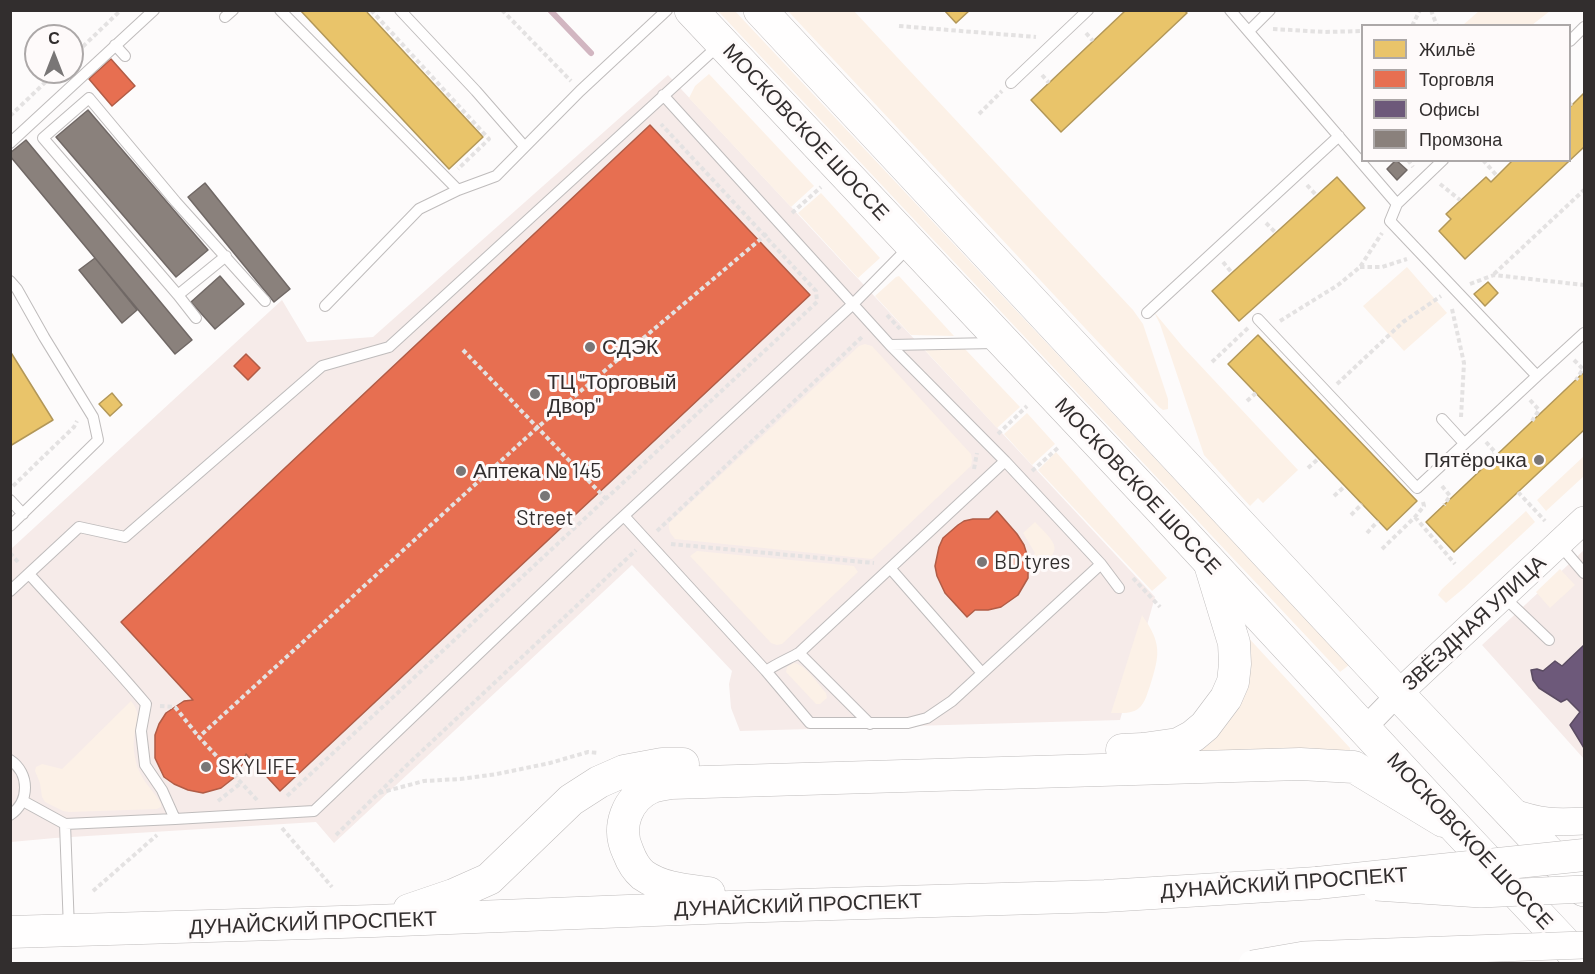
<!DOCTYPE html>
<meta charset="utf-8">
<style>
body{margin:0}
#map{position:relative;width:1595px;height:974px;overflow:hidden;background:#fdfbfb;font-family:Barlow,sans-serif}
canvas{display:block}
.frame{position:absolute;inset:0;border:12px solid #322e2e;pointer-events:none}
.legend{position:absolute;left:1361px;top:24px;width:210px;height:138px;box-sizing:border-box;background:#fefafa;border:2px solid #aca8a8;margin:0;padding:8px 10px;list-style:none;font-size:18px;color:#322e2e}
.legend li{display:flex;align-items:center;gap:12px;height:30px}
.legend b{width:30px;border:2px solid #aca8a8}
.north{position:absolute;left:24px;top:24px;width:60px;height:60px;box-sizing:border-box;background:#fefafa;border:2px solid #aca8a8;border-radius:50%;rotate:0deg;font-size:16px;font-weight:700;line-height:24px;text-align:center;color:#322e2e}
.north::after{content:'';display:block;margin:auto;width:21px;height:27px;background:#797676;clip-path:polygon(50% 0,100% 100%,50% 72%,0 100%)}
</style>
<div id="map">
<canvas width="1595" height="974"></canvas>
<div class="frame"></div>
<ul class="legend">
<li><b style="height:16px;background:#e9c46a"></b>Жильё</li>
<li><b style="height:16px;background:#e76f51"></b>Торговля</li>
<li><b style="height:16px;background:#6d597a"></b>Офисы</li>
<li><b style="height:16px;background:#8a817c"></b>Промзона</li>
</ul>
<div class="north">С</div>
</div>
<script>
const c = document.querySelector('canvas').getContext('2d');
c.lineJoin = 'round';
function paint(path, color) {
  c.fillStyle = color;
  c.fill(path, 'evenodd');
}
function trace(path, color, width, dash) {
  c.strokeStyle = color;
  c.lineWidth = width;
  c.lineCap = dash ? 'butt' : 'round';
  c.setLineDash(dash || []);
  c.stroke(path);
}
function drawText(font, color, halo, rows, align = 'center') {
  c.font = font + ' Barlow,sans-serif';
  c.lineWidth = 6;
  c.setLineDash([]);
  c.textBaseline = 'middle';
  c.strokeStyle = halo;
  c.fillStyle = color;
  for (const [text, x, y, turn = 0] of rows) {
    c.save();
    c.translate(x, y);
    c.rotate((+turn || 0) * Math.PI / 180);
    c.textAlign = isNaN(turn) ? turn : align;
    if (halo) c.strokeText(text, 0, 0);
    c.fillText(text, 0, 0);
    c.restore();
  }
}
const built = new Path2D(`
 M668,75L1155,597L1120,720L740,731L731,708L729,684L732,671L632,565L334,843L316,822L55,838L11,842V549L282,300L307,342L373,337Z
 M1584,550V759L1482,645Z`);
const green = new Path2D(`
 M718,11H735L1349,665L1340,672Z
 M788,11H854L1133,310L1143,324L1168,399V409L1163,410L1159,407Z
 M1479,11V10L1550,11L1532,25H1463Z
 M709,74L814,186L791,207L689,98L695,86Z
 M821,193L880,258L858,278L798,213Z
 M1407,267L1447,313L1404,351L1363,306Z
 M899,276L954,336L911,335L875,296L896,277Z
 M1154,312L1183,347L1298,470L1263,503L1258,498L1250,506L1204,455L1160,324Z
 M865,344L872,346L971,454L972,460L971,466L872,559L675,539C670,533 668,530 669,523L859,346Z
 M924,349H965L1020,407L997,428Z
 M1027,413L1055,444L1032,465L1004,434Z
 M1056,452L1167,578L1152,591L1038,470Z
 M1584,456V476L1546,511L1537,500Z
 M1526,511L1535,522L1464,588L1446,603L1438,595L1442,589Z
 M1035,522C1063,550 1060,549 1032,576L1033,556L1035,553L1023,533Z
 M697,551L854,566L858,572L782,644L777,645L771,643L690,556Z
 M1560,569L1575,585L1550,608L1536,592Z
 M1142,615C1162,644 1160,654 1150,686C1147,694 1145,703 1139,708C1133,714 1120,713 1111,713Z
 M1245,634L1350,748V751L1168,753L1186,747Z
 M794,663C806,665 818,684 826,693L827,698L820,704H816L786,672L787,667Z
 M131,701C142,714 136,723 134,738C133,746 134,754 136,762C140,779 152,789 161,803V807L157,809L69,812L63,811L45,802L42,797L40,783L35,771L36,767L42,764L62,769Z`);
const homes = new Path2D(`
 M300,10H365L483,137L449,169Z
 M944,10H970L956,23Z
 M1126,10H1184L1187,13L1061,132L1031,100Z
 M1584,93V147L1465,259L1439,231L1451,219L1446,214L1486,177L1491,182L1513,160H1570V107Z
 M1337,177L1365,208L1239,321L1212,291Z
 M1488,282L1498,293L1485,306L1474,294Z
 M1258,335L1417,501L1387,530L1228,364Z
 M10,351L53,420L10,446Z
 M1584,372V430L1454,552L1426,522Z
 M112,393L122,405L110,416L99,404Z`);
const shops = new Path2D(`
 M111,59L135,86L112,106L89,79Z
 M650,125L810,295L280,791L246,754L243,763L235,777L221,788L203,793L188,790L174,784L164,777L155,758V735L159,724L166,713L184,701L193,700L121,622Z
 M246,354L260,368L248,380L234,366Z
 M997,511L1017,534L1024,545L1028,558V578L1018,595L1001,607L988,610H975L967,617L945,593L937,576L935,566L939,547L943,538L958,525L964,521L973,519H989Z`);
const offices = new Path2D(`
 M1584,645V748L1570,725L1580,712L1567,699L1561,702L1539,688L1533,680L1531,670L1537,669L1543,671L1555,661L1562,666Z`);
const industry = new Path2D(`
 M88,110L208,250L176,277L56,137Z
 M26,140L192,340L175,354L10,156V153Z
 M1396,160L1407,170L1397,180L1387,169Z
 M205,183L290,289L274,302L188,197Z
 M95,258L137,310L122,323L79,270Z
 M220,276L244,304L215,329L191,302Z`);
const stream = new Path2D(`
 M550,10L591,53`);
const path = new Path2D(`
 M371,10L489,139L458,169
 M502,10L571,81
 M1431,10L1437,26
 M365,11L366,10
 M899,26L1036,37
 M1412,26L1420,10
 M1273,29L1325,32L1362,31
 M1086,33L1093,41
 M72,57L121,10
 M1042,75L1049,83
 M1570,103L1571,106
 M979,114L1002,91
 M10,116L56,72
 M1408,160L1413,167
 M1483,160L1497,176
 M1440,184L1460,200
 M1307,185L1317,196
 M792,213L821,187
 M1266,223L1276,233
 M1223,262L1232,273
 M1360,267H1382L1407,259
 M1494,274L1584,190
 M1470,284L1494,275L1584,285
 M1452,309L1464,363L1461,417
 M887,315L900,329
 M1280,321L1338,285L1360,267L1382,233
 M463,350L607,500
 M1574,360L1583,369L1576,380
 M1212,362L1248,328
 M1337,384L1403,322L1441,296
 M1530,400L1539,410L1532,421
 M1247,401L1256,393
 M998,434L1027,406
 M1486,442L1495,452L1488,463
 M1308,468L1318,459
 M974,469L977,453
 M1032,471L1059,447
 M13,486L74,427L77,421
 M1442,486L1450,496L1444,505
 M1518,492L1545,521
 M1334,496L1345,486
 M1351,515L1362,504
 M1415,517L1455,564
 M657,531L863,336
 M1367,533L1378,521
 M671,544L874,563
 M1382,549L1415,517L1424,506L1423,502
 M10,553L18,562
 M1133,578L1160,607
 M160,706L175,707L199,737
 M379,793L424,781L460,779L497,774L550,763L588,752L598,753
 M287,796L817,302L816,291L661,124
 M257,800L199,737L538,427L769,232
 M218,801L241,783
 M282,828L332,887
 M336,835L406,766L636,550
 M93,891L157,835`);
const service = new Path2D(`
 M280,10L458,190L496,176L580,91L667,10
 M400,10L476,91L524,146
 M1230,10L1397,204
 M225,17L233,10
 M1249,31L1270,10
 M1570,41L1584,27
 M115,45L125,56
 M1011,83L1088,10
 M663,95L890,345L1005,461L1101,564L1119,588
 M10,143L154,10
 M1443,160L1397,204L1390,221L1537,376L1584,333
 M10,281L17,289L44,337L93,417L98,440L10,526
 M178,295L43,138L89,98L176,202L265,301
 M325,306L419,209L458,190
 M1147,313L1339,136
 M196,318L178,295L226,256
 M1258,319L1417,488L1537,376
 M890,345L995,343
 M1442,419L1464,443
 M10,500L23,514
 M624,516L766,671
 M1559,544L1584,573
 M890,568L982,673
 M29,574C68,617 109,660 146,704L141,731L145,765L162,790L175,819L314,811L602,536L853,304L908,248
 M10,591L79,527L125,537L322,366L389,347L718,46
 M1503,596L1549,640
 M799,653L1005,461
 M870,724L799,653C788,659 776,664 766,671L810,723H908L927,718L952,701L1101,564
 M10,760C30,773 30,802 10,815
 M23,801L65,824L175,819
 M65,824L69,929`);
const minor = new Path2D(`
 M1365,728L1398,694`);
const tertiary = new Path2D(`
 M1398,694L1584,520
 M1511,812C1540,822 1554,823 1584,821`);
const secondary = new Path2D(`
 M1122,750L1143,749L1178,744L1193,736L1205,726L1226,698L1233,682L1235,664L1234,643L1209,561
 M709,893C687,890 663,889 643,875C637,870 631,860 628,852C616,827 627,798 652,787C658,785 665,784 671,783L1300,764L1354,767L1443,821
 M409,910L453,895L489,879L571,800L599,782L624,771L662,764H683
 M10,932L374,921L730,907L1105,896L1317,883`);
const primary = new Path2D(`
 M691,10L1157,505L1458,830L1584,964
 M760,10L1398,694L1584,890`);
const tertiaryBridge = new Path2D(`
 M1376,887L1481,894L1584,889
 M1252,964L1304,955L1584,945`);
const secondaryBridge = new Path2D(`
 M1317,883L1584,855`);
const markers = [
 [590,347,6,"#797676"],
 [535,394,6,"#797676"],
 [1539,460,6,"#797676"],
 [461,471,6,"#797676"],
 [545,496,6,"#797676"],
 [982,562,6,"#797676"],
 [206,767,6,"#797676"]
];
const streetNames = [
 ["МОСКОВСКОЕ ШОССЕ",806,132,47],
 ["МОСКОВСКОЕ ШОССЕ",1138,486,47],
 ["ЗВЁЗДНАЯ УЛИЦА",1474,623,-43],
 ["МОСКОВСКОЕ ШОССЕ",1470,841,47],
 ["ДУНАЙСКИЙ ПРОСПЕКТ",1284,883,-4],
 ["ДУНАЙСКИЙ ПРОСПЕКТ",798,905,-2],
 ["ДУНАЙСКИЙ ПРОСПЕКТ",313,923,-2]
];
const poiNames = [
 ["СДЭК",602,347],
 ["ТЦ \"Торговый",547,382],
 ["Двор\"",547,406],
 ["Пятёрочка",1527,460,"right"],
 ["Аптека № 145",473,471],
 ["Street",545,518,"center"],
 ["BD tyres",994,562],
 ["SKYLIFE",218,767]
];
paint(built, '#f6ebe9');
paint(green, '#fcf1e7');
paint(homes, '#e9c46a');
trace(homes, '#b29758', 1.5);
paint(shops, '#e76f51');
trace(shops, '#b15c46', 1.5);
paint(offices, '#6d597a');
trace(offices, '#5b4c63', 1.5);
paint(industry, '#8a817c');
trace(industry, '#706865', 1.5);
trace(stream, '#d2b6c1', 6);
trace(service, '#bfbcbc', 12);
trace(minor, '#bfbcbc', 24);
trace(tertiary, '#bfbcbc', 28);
trace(secondary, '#bfbcbc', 33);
trace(primary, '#bfbcbc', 34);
trace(path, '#e4e2e2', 4, [4.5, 3]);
trace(service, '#fffefe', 10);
trace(minor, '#fffefe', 22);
trace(tertiary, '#fffefe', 27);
trace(secondary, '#fffefe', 32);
trace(primary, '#fffefe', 33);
trace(tertiaryBridge, '#bfbcbc', 28, []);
trace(secondaryBridge, '#bfbcbc', 33, []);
trace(tertiaryBridge, '#fffefe', 27);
trace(secondaryBridge, '#fffefe', 32);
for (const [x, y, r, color] of markers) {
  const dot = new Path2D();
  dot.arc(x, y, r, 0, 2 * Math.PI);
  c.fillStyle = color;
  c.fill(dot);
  trace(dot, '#fefafa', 2);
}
drawText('21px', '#322e2e', '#fefafa', streetNames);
drawText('21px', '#322e2e', '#fefafa', poiNames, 'left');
</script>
